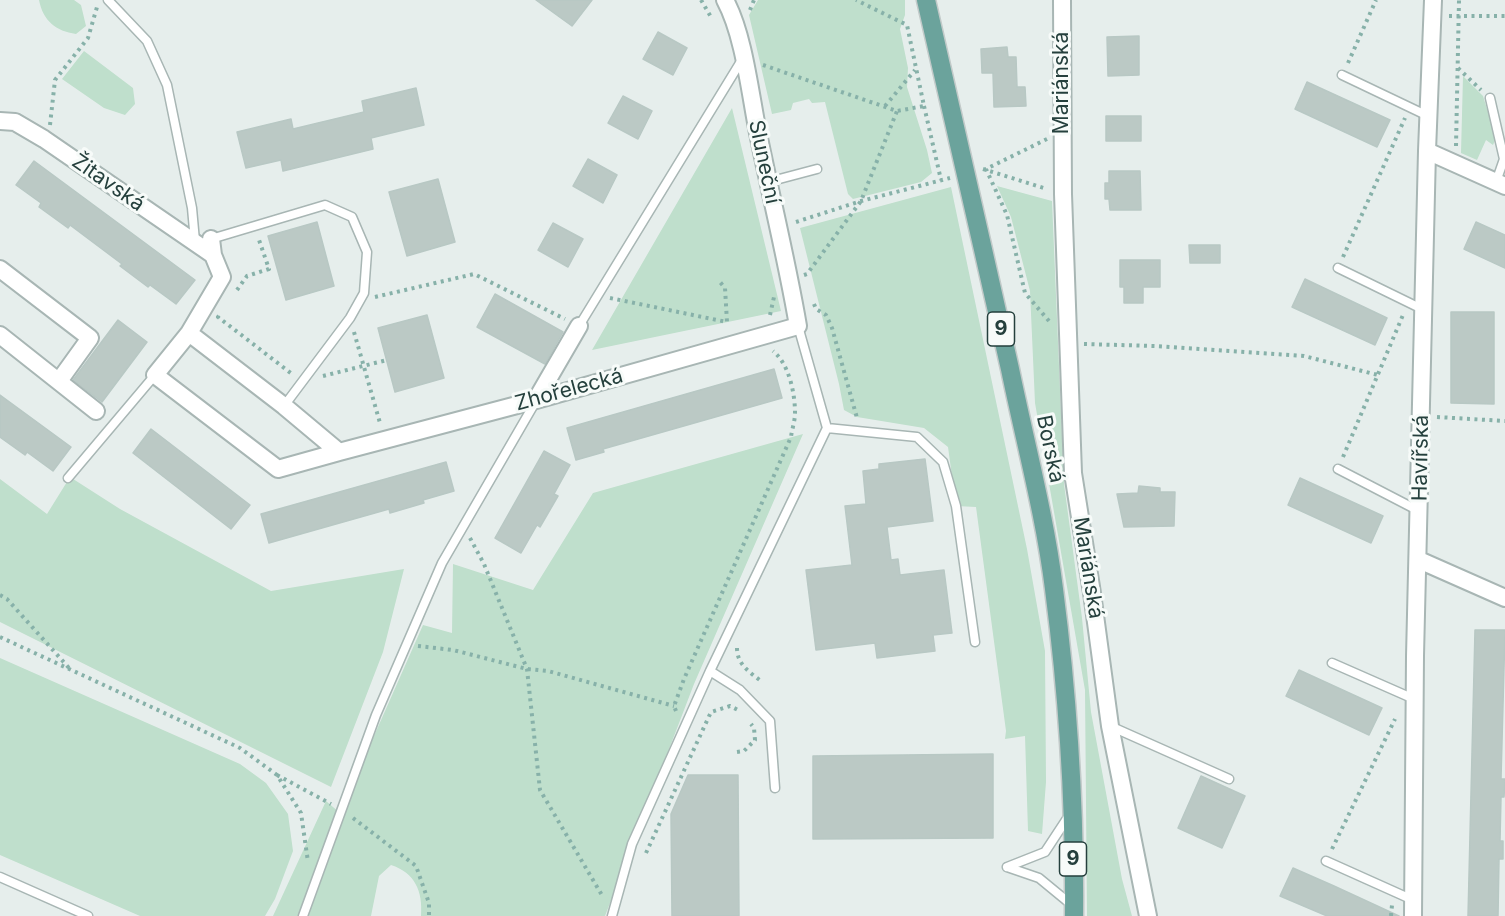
<!DOCTYPE html>
<meta charset="utf-8">
<style>
body{margin:0}
canvas{display:block;background:#e6eeec}
</style>
<canvas width="1505" height="916"></canvas>
<script>
const c = document.querySelector('canvas').getContext('2d');
c.lineJoin = 'round';
function paint(path, color) {
  c.fillStyle = color;
  c.fill(path, 'evenodd');
}
function trace(path, color, width, dash) {
  c.strokeStyle = color;
  c.lineWidth = width;
  c.lineCap = dash ? 'butt' : 'round';
  c.setLineDash(dash || []);
  c.stroke(path);
}
function drawText(font, color, halo, rows, align = 'center') {
  c.font = font + ' Inter,sans-serif';
  c.lineWidth = 6;
  c.setLineDash([]);
  c.textBaseline = 'middle';
  c.strokeStyle = halo;
  c.fillStyle = color;
  for (const [text, x, y, turn = 0] of rows) {
    c.save();
    c.translate(x, y);
    c.rotate((+turn || 0) * Math.PI / 180);
    c.textAlign = isNaN(turn) ? turn : align;
    if (halo) c.strokeText(text, 0, 0);
    c.fillText(text, 0, 0);
    c.restore();
  }
}
const green = new Path2D(`
 M39,0H74L81,5L86,26L76,34C56,31 43,21 39,0Z
 M758,0H905V15L900,29L908,68L907,87L927,150L932,173L921,182L853,199L848,194L825,102L812,103L809,99L793,103L791,110L772,114L749,15Z
 M84,51L133,88L135,104L125,115L104,108L62,79Z
 M1463,76L1483,96L1496,138L1493,145L1486,140L1477,160L1461,153Z
 M732,108L781,311L592,350Z
 M997,186L1052,201L1064,484L1082,618L1091,712L1122,879L1132,916H1087L1085,690L1035,403L1030,291L1011,217Z
 M951,187L1027,549L1045,651L1046,782L1042,834L1028,831L1025,736L1005,739L1006,731L976,507L956,506L948,447L924,428L857,417L844,410L839,384L800,228Z
 M803,434L694,684L605,916H421C423,891 415,873 391,865L379,876L371,916H273L326,801L340,813L423,625L452,633L453,564L533,590L593,493Z
 M70,477L120,509L271,591L404,569L383,652L331,787L0,622V479L47,514Z
 M0,658L240,764L266,783L288,814L293,851L275,899L265,916H140L0,855Z`);
const building = new Path2D(`
 M536,0H592L572,26Z
 M658,32L687,48L673,75L643,59Z
 M1139,36V75L1108,76L1107,37Z
 M1007,47L1008,57H1016L1017,87H1025L1026,106L994,107L993,73H982L981,49Z
 M1307,82L1390,120L1377,147L1295,109Z
 M416,88L424,125L371,138L373,149L283,171L281,160L246,168L237,132L291,119L293,129L364,112L362,101Z
 M623,96L652,111L638,139L608,123Z
 M1106,116H1141V141H1106Z
 M588,159L617,175L603,203L573,186Z
 M34,161L195,280L176,304L150,285L148,287L120,266L122,264L70,225L68,228L39,207L41,203L16,185Z
 M1109,171H1140L1141,210H1110L1109,199H1105V183H1109Z
 M438,179L455,242L407,256L389,192Z
 M317,222L334,286L286,300L268,236Z
 M1476,222L1505,235V268L1464,249Z
 M553,223L583,239L568,267L538,250Z
 M1189,245H1220V263H1190Z
 M1120,260H1160V287H1143V303H1124V287H1120Z
 M1305,279L1387,318L1375,345L1292,307Z
 M495,294L563,332L545,364L477,327Z
 M1451,312H1494V404L1451,403Z
 M427,315L444,378L395,392L378,328Z
 M118,320L147,342L102,402L73,380Z
 M774,369L782,398L603,449L604,452L576,460L567,428Z
 M0,395L71,447L53,471L27,452L25,455L0,437Z
 M151,429L250,505L231,529L133,453Z
 M544,451L570,465L554,494L558,496L540,527L537,525L521,553L495,538Z
 M925,459L933,521L887,527L891,560L898,559L900,575L944,570L952,633L933,635L935,651L877,658L875,643L816,650L806,570L852,565L845,506L866,504L863,471L879,469V464Z
 M446,462L454,491L423,500L424,503L390,513L389,509L269,543L261,514Z
 M1300,478L1383,516L1371,543L1288,505Z
 M1139,486L1160,488V492H1175L1174,526L1124,527L1117,494L1138,493Z
 M1475,630H1505L1501,779H1505L1504,797H1501L1500,841H1503V859H1499L1498,916H1468Z
 M1299,670L1382,708L1369,735L1286,696Z
 M993,754V838L813,839V756Z
 M688,775H738L739,916H672L671,814Z
 M1201,776L1245,796L1222,848L1178,828Z
 M1293,868L1334,886L1399,916H1327L1280,896Z`);
const path = new Path2D(`
 M701,0L711,17
 M750,10L754,0
 M1449,16H1505
 M1348,63L1376,0
 M763,65L897,111L924,106L907,25L856,0
 M1458,68L1481,90
 M885,106L915,70
 M924,106L941,180
 M50,125L55,80L88,38L97,7
 M1047,139L986,169L1007,215L1025,293L1049,321
 M1456,146L1459,0
 M983,169L1047,189
 M796,222L861,201L950,178
 M1343,257L1405,118
 M804,275L807,274L861,201L897,111
 M237,290L247,276L269,269L258,237
 M375,297L474,274L565,319
 M610,298L727,322L725,288L720,282
 M814,304L816,309L826,315L832,328L857,418
 M770,315L774,297
 M219,316L218,317L292,374
 M354,332L380,423
 M1084,344L1155,346L1304,356L1378,375
 M323,376L387,360
 M1437,417L1505,421
 M1343,457L1403,315
 M470,538L484,564L527,669L540,790L603,897
 M0,595L7,599L69,668
 M0,637L240,748L277,775L301,813L308,862
 M418,646L453,650L527,669L548,671L674,706
 M737,648C737,664 749,672 761,681
 M676,711L674,706L684,679L791,437C792,429 795,421 795,413C795,393 789,364 773,351
 M737,752L744,751L755,740L754,728L751,724
 M277,775L331,804
 M353,818L416,866L429,903V916
 M1332,849L1395,719
 M646,853L711,712L730,706L738,710
 M1391,916L1392,905`);
const lane = new Path2D(`
 M108,0L147,41L167,85L192,208L195,241
 M1342,75L1428,116
 M1490,98L1504,159L1496,182
 M768,182L817,169
 M211,239L325,205L352,217L367,252L364,293L350,318L284,406
 M1338,268L1424,310
 M579,326L743,58
 M827,428L917,437L943,462L956,506L975,642
 M1338,469L1419,511
 M68,478L155,375
 M1332,663L1414,699
 M710,671L740,690L770,721L775,788
 M1110,726L1229,779
 M1326,861L1413,900
 M1007,867L1045,852L1070,814
 M1007,867L1039,878L1073,906
 M0,877L88,916
 M303,916L376,715L442,563L536,401
 M612,916L632,844L710,671L827,428L798,326`);
const street = new Path2D(`
 M1062,0L1063,194L1073,473L1092,593L1110,726L1148,916
 M0,121L15,122L44,139L213,255
 M1427,151L1505,186
 M0,269L90,338L59,381
 M189,333L222,277L213,255L211,239
 M0,335L96,411
 M536,400L579,326
 M339,452L278,469L155,375L189,333L284,406L339,452L536,400L798,326C787,261 771,197 758,133C750,93 744,35 725,0
 M1419,560L1505,598
 M1413,916L1415,656L1427,151L1433,0`);
const primary = new Path2D(`
 M926,0C955,123 982,246 1010,369C1025,442 1045,516 1054,589C1068,697 1075,808 1074,916`);
const shields = [
 [1001,329,27],
 [1073,859,27]
];
const shieldNames = [
 ["9",1001,329],
 ["9",1073,859]
];
const streetNames = [
 ["Mariánská",1062,83,-90],
 ["Sluneční",764,162,78],
 ["Žitavská",108,183,35],
 ["Zhořelecká",569,390,-15],
 ["Borská",1050,449,78],
 ["Havířská",1421,458,-89],
 ["Mariánská",1088,568,81]
];
paint(green, '#bfdfcc');
paint(building, '#bbc9c5');
trace(building, '#b8c8c4', 1.5);
trace(lane, '#a8b6b4', 11);
trace(street, '#a8b6b4', 20);
trace(primary, '#c2cac9', 21);
trace(path, '#87b1a9', 4, [3, 4.5]);
trace(lane, '#fff', 8);
trace(street, '#fff', 16);
trace(primary, '#6ba39c', 18);
for (const [x, y, w] of shields) {
  const box = new Path2D();
  box.roundRect(x - w / 2, y - 17, w, 34, 4.5);
  c.fillStyle = '#f7fbf9';
  c.fill(box);
  trace(box, '#25403d', 1.5);
}
drawText('bold 20px', '#25403d', null, shieldNames);
drawText('21px', '#25403d', '#f7fbf9', streetNames);
</script>
